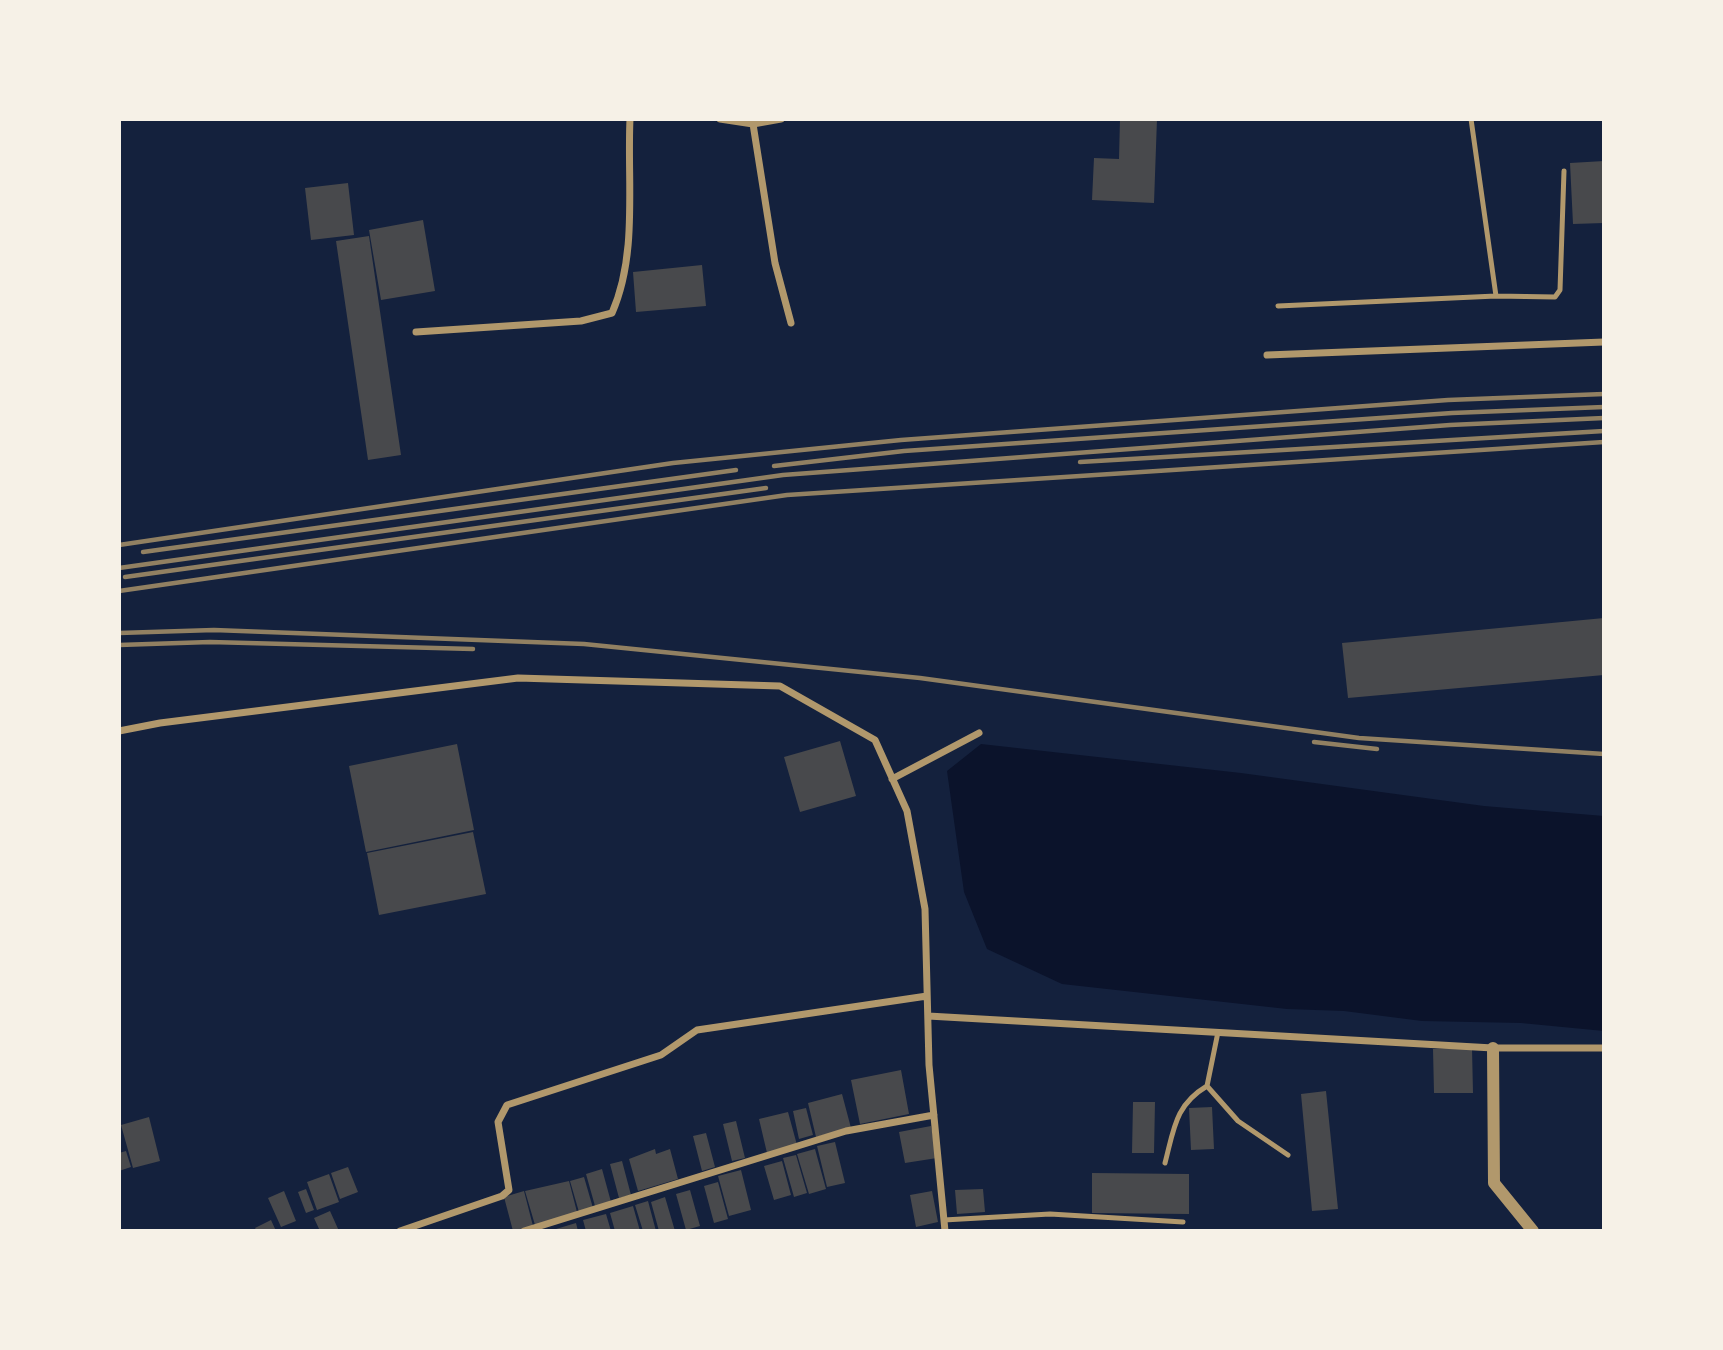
<!DOCTYPE html>
<style>
body{margin:0}
#map{position:relative;width:1723px;height:1350px;overflow:hidden;background:#14213d;font-family:"Work Sans",sans-serif}
canvas{display:block}
.frame{position:absolute;inset:0;border:121px solid #f6f1e7;pointer-events:none}
</style>
<div id="map">
<canvas width="1723" height="1350"></canvas>
<div class="frame"></div>
</div>
<script>
const c = document.querySelector('canvas').getContext('2d');
c.lineJoin = 'round';
function paint(path, color) {
  c.fillStyle = color;
  c.fill(path, 'evenodd');
}
function trace(path, color, width, dash) {
  c.strokeStyle = color;
  c.lineWidth = width;
  c.lineCap = dash ? 'butt' : 'round';
  c.setLineDash(dash || []);
  c.stroke(path);
}
const water = new Path2D(`
 M981,744L1241,773L1484,806L1604,816V1031L1521,1023L1422,1021L1344,1011L1287,1009L1062,984L987,949L964,892L947,771Z`);
const building = new Path2D(`
 M1120,119H1157L1154,203L1092,200L1094,158L1119,159Z
 M1604,161V223L1573,224L1570,163Z
 M348,183L354,235L311,240L305,188Z
 M423,220L435,291L381,300L369,230Z
 M369,236L401,455L368,460L336,241Z
 M702,265L706,306L636,312L633,272Z
 M1604,618V675L1348,698L1342,643Z
 M840,741L856,796L800,812L784,757Z
 M457,744L474,830L366,852L349,766Z
 M473,832L486,894L379,915L367,853Z
 M1472,1048L1473,1093H1434L1433,1049Z
 M901,1070L909,1114L860,1124L851,1080Z
 M1326,1091L1338,1209L1312,1211L1301,1094Z
 M842,1094L851,1128L816,1137L808,1103Z
 M1133,1102H1155L1154,1153H1132Z
 M1212,1107L1214,1149L1191,1150L1189,1108Z
 M806,1108L813,1135L799,1139L793,1111Z
 M788,1112L797,1145L767,1153L759,1119Z
 M149,1117L160,1161L133,1168L121,1125Z
 M736,1121L745,1158L732,1161L723,1124Z
 M931,1126L937,1158L905,1163L899,1132Z
 M706,1133L715,1167L702,1171L693,1136Z
 M835,1142L845,1183L827,1187L817,1146Z
 M655,1149L656,1154L670,1149L678,1179L638,1191L629,1159Z
 M815,1149L826,1189L809,1194L797,1154Z
 M126,1151L131,1167L119,1171V1153Z
 M796,1155L807,1193L794,1197L783,1158Z
 M622,1161L631,1195L619,1198L610,1164Z
 M782,1161L791,1195L774,1200L764,1166Z
 M348,1167L358,1192L340,1199L331,1173Z
 M602,1169L611,1202L595,1206L586,1174Z
 M741,1170L751,1210L729,1216L718,1176Z
 M1092,1173L1189,1174V1214L1092,1213Z
 M329,1174L339,1202L317,1210L307,1182Z
 M584,1177L593,1208L579,1212L570,1181Z
 M569,1181L577,1212L535,1225L525,1191Z
 M718,1182L728,1219L714,1223L704,1186Z
 M306,1189L314,1210L306,1213L298,1192Z
 M983,1189L985,1212L957,1214L955,1190Z
 M690,1190L700,1226L686,1230L676,1194Z
 M284,1191L296,1221L281,1227L268,1198Z
 M524,1191L533,1226L513,1231L504,1197Z
 M932,1191L938,1222L916,1227L910,1195Z
 M665,1197L675,1231H659L651,1202Z
 M648,1201L656,1231H643L635,1205Z
 M633,1206L640,1231H615L610,1213Z
 M330,1211L339,1231H320L314,1218Z
 M606,1214L611,1231H586L583,1220Z
 M271,1220L276,1231H257L255,1228Z
 M576,1223L578,1231H557L556,1229Z`);
const service = new Path2D(`
 M1471,119L1496,296
 M1278,306L1496,296L1555,297L1560,290L1564,171
 M1218,1032L1207,1086L1238,1121L1288,1155
 M1165,1163C1174,1129 1175,1105 1207,1086
 M944,1220L1050,1214L1183,1222`);
const minor = new Path2D(`
 M720,119L753,124L781,119
 M753,124L775,263L791,323
 M416,332L581,321L612,313C638,254 627,182 630,119
 M1267,355L1604,342
 M119,731L160,723L518,678L780,686L875,740L907,811L925,909L929,1065L945,1231
 M892,779L979,733
 M928,1016L1493,1048H1604
 M400,1231L502,1196L509,1190L498,1122L507,1105L661,1055L697,1030L927,996
 M524,1231L846,1131L934,1115`);
const tertiary = new Path2D(`
 M1493,1048L1494,1183L1533,1231`);
const rail = new Path2D(`
 M1080,462L1604,431
 M774,466L904,451L1452,413L1604,407
 M119,545L673,463L901,440L1448,400L1604,394
 M143,552L736,470
 M119,568L783,475L1450,425L1604,418
 M125,577L766,488
 M119,591L787,495L1604,442
 M119,633L214,630L584,644L920,678L1359,738L1604,754
 M119,645L210,642L473,649
 M1314,742L1377,749`);
paint(water, '#0b132b');
paint(building, '#48494c');
trace(service, '#b1986c', 5);
trace(minor, '#b1986c', 7);
trace(tertiary, '#b1986c', 12);
trace(rail, '#918062', 4.5);
</script>
